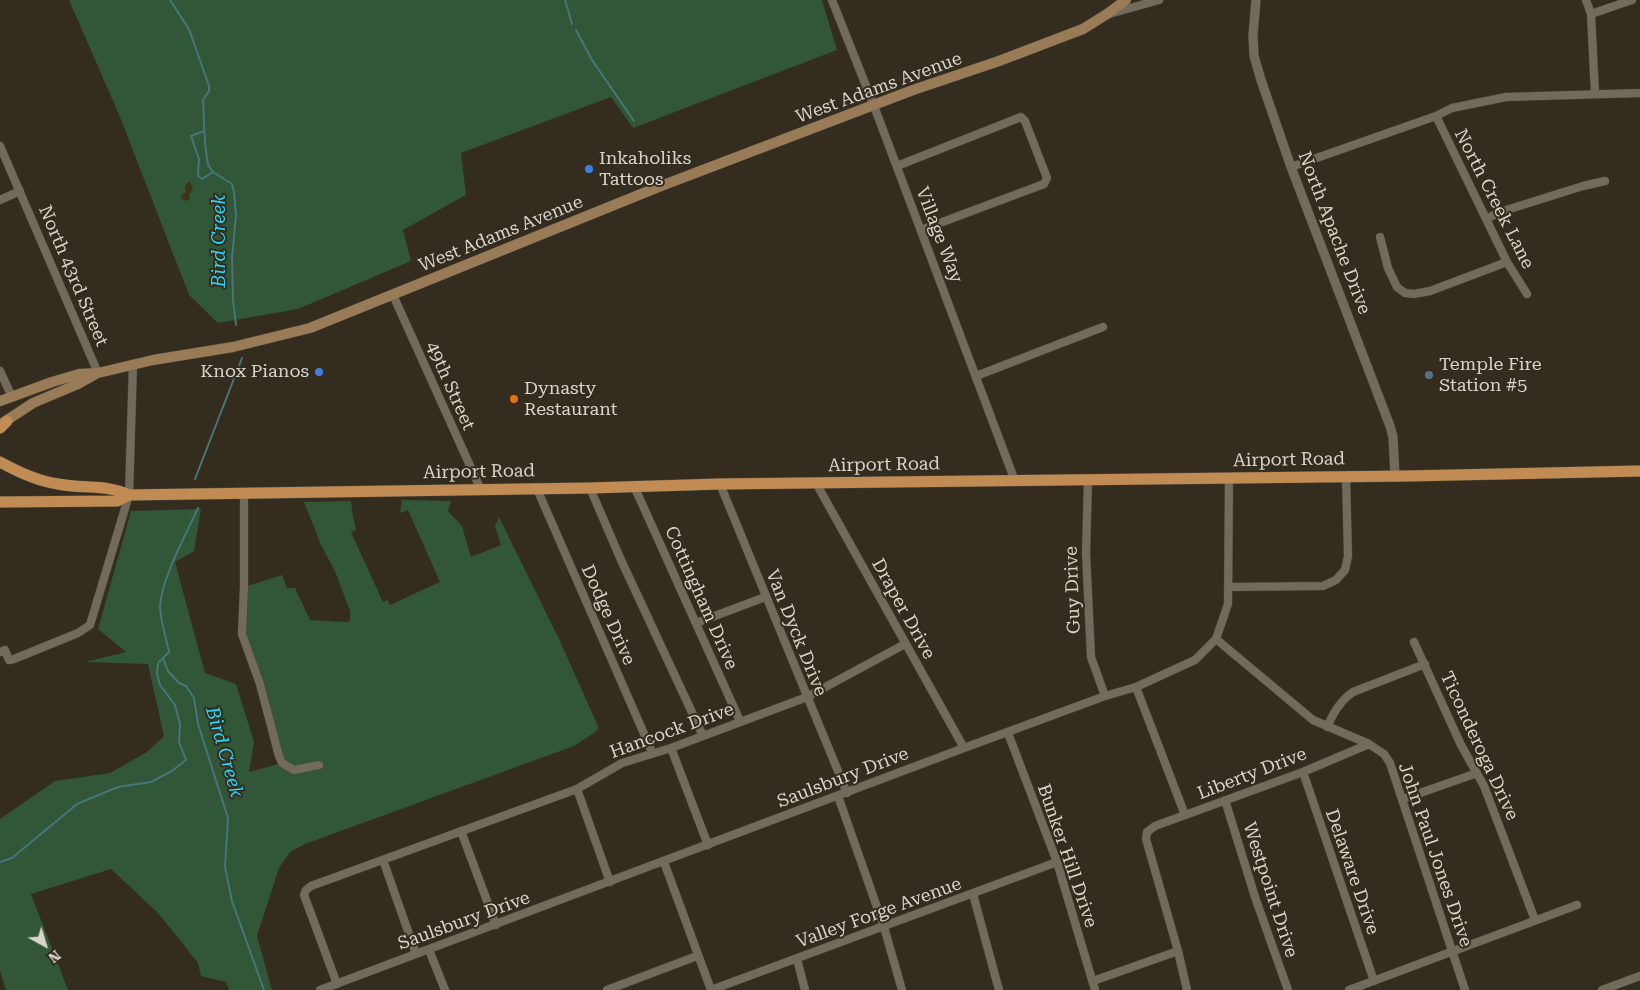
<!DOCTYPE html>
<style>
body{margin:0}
#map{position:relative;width:1640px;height:990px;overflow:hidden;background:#332c1f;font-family:"Roboto Serif",serif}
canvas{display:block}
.north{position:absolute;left:20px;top:920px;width:50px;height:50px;-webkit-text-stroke:4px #332c1f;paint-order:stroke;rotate:141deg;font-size:14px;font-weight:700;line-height:20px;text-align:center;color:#d8d4cb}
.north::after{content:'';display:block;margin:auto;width:18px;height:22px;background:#d8d4cb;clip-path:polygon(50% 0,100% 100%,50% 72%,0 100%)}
</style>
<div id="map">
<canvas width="1640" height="990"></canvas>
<div class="north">N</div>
</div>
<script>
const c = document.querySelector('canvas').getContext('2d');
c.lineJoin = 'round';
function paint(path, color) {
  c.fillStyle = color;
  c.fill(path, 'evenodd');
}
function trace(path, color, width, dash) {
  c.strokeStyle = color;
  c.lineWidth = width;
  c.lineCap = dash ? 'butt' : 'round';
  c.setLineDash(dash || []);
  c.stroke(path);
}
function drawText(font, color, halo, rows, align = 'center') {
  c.font = font + ' "Roboto Serif",serif';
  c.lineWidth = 4;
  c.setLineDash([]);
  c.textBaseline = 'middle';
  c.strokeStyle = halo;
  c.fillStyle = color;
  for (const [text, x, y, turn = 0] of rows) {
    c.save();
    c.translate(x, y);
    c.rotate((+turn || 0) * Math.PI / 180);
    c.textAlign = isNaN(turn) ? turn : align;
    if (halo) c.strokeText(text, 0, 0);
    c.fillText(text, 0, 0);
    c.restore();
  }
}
const green = new Path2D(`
 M69,0H822L837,50L633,128L611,97L461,153L466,195L403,230L411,261L298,309L218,323L189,295L120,117Z
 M402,500L451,501L448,511L462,526L471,557L501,545L495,526L499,517L559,639L598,726L597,731L574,746L305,844L290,852L279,868L257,936L272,990H229L226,982L201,976L198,963L159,914L111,869L31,894L68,990H6L0,971V819L55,781L110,773L147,752L164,736L148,664L85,662L126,652L98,629L131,511L201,509L194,551L175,562L205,673L236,684L254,742L249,772L282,763L242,634L244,587L282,575L287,588H295L310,620L348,622L350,620V611L335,571L321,545L304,502L351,501L353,516L356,530L351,532L383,602L388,600L390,605L440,582L408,510L400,513Z`);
const sand = new Path2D(`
 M188,182H190L193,189L189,195L190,199L186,201L181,198V196L186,192L185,187Z`);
const stream = new Path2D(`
 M170,0L189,29L209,86V91L203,100L205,143L208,165L213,172L232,184L234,192L236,215L232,258L233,300L236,325
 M565,0L572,24
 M576,30L592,60L634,121
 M204,131L191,136L199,159L198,176L202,179L213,172
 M195,479L242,358
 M198,508C186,535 162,577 160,606C160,619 166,638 169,652L163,658L168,671L179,683L186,686L194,698L198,724L228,818L225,867L232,901L264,990
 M0,862L12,858L77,804L118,787L151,782L172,771L186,760L179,742L180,724L175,705L160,685L157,674L158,663L163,658`);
const minor = new Path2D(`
 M832,0L874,106L1015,481
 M1586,0L1591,14L1595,94
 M1109,14L1159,0
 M1591,14L1632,0
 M1436,116L1507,262L1527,294
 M0,146L98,373
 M897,166L1021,117L1025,121L1047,178L1044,184L921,230
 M1291,167L1436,116L1452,108L1506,97L1640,93
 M0,200L20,191
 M1486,219L1500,212L1583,186L1605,181
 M1380,237L1388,268L1397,287L1405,293L1414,294L1430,291L1507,262
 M393,295L481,490
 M0,371L12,397
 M976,376L1103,327
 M1088,480L1086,553L1091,657L1105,696
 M816,483L964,748
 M720,484L847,793
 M634,486L740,721
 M590,488L621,560L703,736
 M537,489L652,752
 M244,494V587L242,634L260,684L279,756L282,763L294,770L319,765
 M1228,587L1323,586L1336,580L1345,570L1348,556L1346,477
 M696,623L765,597
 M1216,639L1313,720L1369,744L1384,754L1390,763L1465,990
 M1414,642L1461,745L1484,786L1535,920
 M0,652L5,650L9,660L14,659L78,633L90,625L129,495L133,364
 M1136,687L1185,815
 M1327,727C1334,712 1340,701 1353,692L1425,664
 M1008,733L1057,862L1095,990
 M671,748L708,845
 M1303,772L1374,981
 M577,789L610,882
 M838,796L884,927L902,990
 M1403,799L1477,773
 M1225,800L1255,897L1288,990
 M461,831L496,925
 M383,860L416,954
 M664,862L711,990
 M973,894L999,990
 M429,950L445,990
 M797,959L805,990
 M1093,981L1178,951
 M337,984L304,895L306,890L311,886L577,789L622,763L671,748L807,697L905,644
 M320,990L964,748L1105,696L1136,687L1195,660L1216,639L1228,604L1229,478
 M607,990L697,956
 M711,990L1057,862
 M1187,990L1178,951L1146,839L1147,832L1155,826L1303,772L1369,744
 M1349,990L1577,905
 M1602,990L1640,976`);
const tertiary = new Path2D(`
 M1256,0L1253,35L1254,56L1261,80L1291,167L1390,426L1393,437L1395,476`);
const secondary = new Path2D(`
 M0,401L52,382L79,374L98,373L153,360L233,347L310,328L661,186L913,90L999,61L1083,29L1107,14L1126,0
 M1,424L33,403L78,384L96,374`);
const primary = new Path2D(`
 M0,428L7,421
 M0,462C18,472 37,481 58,484C82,489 107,484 129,495
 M0,502L117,501L129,495L590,488L720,484L1407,476L1640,471`);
const markers = [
 [589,169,5,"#3f7fe0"],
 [319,372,5,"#3f7fe0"],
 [1429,375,5,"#5c6f8a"],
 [514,399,5,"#e8710a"]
];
const streetNames = [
 ["West Adams Avenue",879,88,-20],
 ["North Creek Lane",1494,199,63],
 ["North Apache Drive",1334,233,69],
 ["West Adams Avenue",501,234,-22],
 ["Village Way",939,235,69],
 ["North 43rd Street",73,276,67],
 ["49th Street",450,386,66],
 ["Airport Road",1289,460,-1],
 ["Airport Road",884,465,-1],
 ["Airport Road",479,472,-1],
 ["Guy Drive",1073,590,-92],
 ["Cottingham Drive",701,598,66],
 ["Draper Drive",903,609,61],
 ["Dodge Drive",608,615,66],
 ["Van Dyck Drive",796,633,68],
 ["Hancock Drive",672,731,-20],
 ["Ticonderoga Drive",1479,746,65],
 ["Liberty Drive",1252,774,-21],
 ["Saulsbury Drive",843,778,-21],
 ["John Paul Jones Drive",1435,855,71],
 ["Bunker Hill Drive",1067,856,71],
 ["Delaware Drive",1352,872,71],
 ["Westpoint Drive",1270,890,72],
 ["Valley Forge Avenue",879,913,-20],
 ["Saulsbury Drive",464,921,-20]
];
const poiNames = [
 ["Inkaholiks",599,159],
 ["Tattoos",599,180],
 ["Temple Fire",1439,365],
 ["Station #5",1439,386],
 ["Knox Pianos",309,372,"right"],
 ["Dynasty",524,389],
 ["Restaurant",524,410]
];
const waterNames = [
 ["Bird Creek",219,241,-90],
 ["Bird Creek",224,752,74]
];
paint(green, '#325638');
paint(sand, '#3d3414');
trace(stream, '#46767a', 2);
trace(minor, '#4c473b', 9);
trace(tertiary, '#4c473b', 10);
trace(secondary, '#4c473b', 11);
trace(primary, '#4c473b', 12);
trace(minor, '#726a5b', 8);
trace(tertiary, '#726a5b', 9);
trace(secondary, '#997b57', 10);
trace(primary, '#c18c53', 11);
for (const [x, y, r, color] of markers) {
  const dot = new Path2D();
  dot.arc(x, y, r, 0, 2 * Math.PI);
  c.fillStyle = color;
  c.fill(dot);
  trace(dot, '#332c1f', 2);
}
drawText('18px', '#d8d4cb', '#332c1f', streetNames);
drawText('18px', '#d8d4cb', '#332c1f', poiNames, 'left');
drawText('italic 19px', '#22d9f5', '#332c1f', waterNames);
</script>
